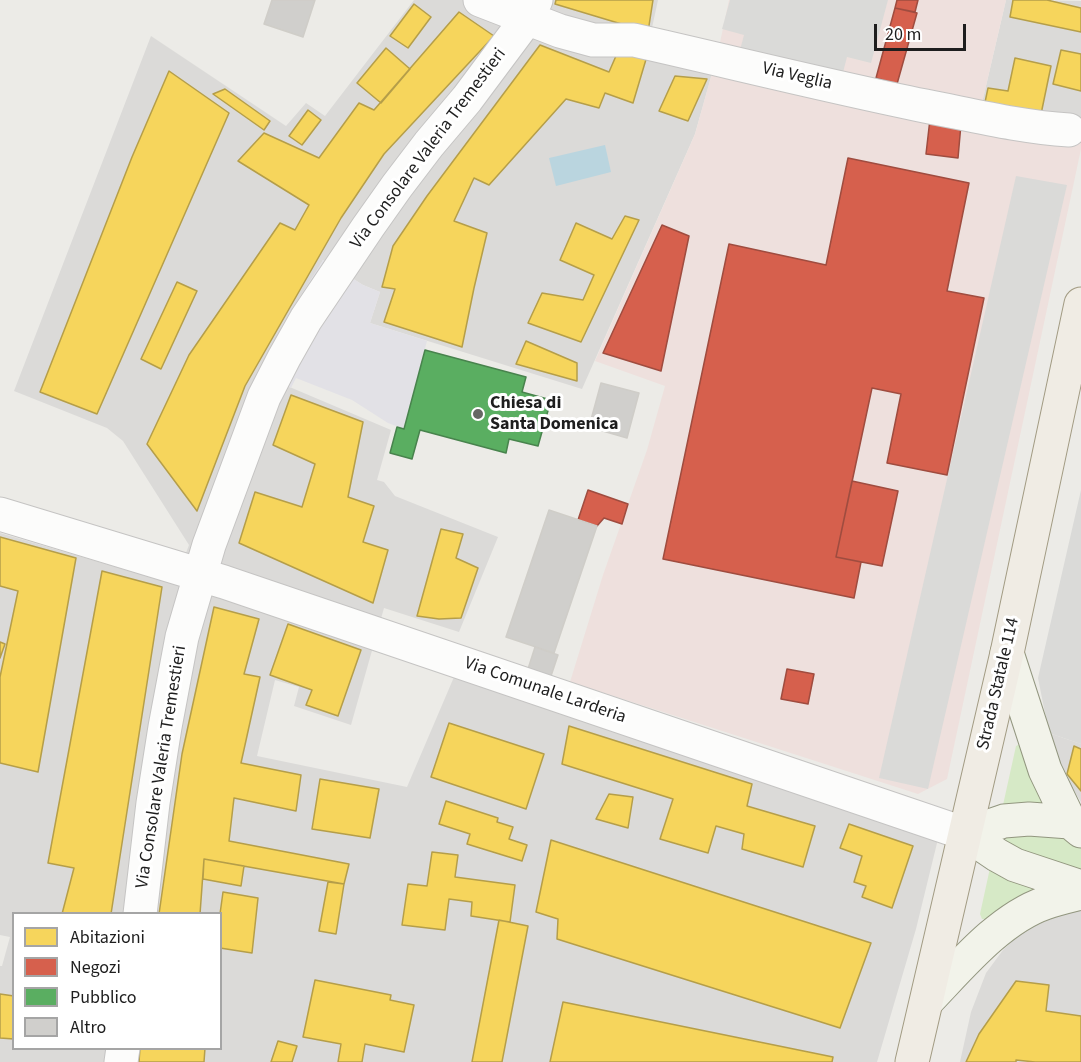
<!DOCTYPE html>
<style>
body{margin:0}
#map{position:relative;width:1081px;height:1062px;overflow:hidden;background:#ecebe7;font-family:"Source Sans 3",sans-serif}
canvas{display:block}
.legend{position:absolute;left:12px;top:912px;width:210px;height:138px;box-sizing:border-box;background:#fff;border:2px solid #a5a5a5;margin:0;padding:8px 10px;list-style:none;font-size:18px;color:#1e1e1e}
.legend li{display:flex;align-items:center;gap:12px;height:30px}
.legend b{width:30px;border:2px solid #a5a5a5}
.scale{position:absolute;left:874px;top:24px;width:92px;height:27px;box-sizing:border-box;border:3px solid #1e1e1e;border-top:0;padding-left:8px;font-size:18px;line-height:21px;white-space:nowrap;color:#1e1e1e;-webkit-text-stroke:4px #fff;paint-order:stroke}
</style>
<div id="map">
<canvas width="1081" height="1062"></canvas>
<ul class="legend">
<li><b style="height:16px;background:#f6d55c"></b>Abitazioni</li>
<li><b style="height:16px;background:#d6604d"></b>Negozi</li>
<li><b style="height:16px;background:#5aae61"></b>Pubblico</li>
<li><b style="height:16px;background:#d0cfcc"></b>Altro</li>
</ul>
<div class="scale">20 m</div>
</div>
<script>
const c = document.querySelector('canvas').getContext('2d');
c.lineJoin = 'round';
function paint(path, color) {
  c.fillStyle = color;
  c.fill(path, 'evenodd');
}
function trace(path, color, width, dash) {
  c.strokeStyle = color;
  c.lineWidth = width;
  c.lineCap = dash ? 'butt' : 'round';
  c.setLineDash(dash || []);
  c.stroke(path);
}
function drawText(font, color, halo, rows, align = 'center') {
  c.font = font + ' "Source Sans 3",sans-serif';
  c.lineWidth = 6;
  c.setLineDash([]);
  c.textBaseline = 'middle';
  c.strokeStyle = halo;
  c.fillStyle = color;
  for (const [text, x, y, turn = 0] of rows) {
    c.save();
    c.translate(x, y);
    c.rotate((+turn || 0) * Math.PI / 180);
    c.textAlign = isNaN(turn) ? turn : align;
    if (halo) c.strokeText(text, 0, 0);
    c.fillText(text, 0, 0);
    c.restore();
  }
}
const residential = new Path2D(`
 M414,0H658L650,37L718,52L695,134L582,389L370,323L380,292L363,285L323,260L259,374L391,430L377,480L384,482L395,496L498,537L459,632L384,608L351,725L294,706L299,687L275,680L257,756L407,787L454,677L938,839L916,929L877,1062H0V966H2L10,937L0,935V533L174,584L189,545L123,441L107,428L14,391L151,36L286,126L306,103L325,116ZM14,914H220V1048H14Z
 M1006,0L1081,1V123L982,103Z
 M1049,733L1081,744V802L1064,775Z
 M1081,908V1062H960L971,1012L986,973L1003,950L1023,931L1074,909Z`);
const commercial = new Path2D(`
 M729,0H1006L982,103L1081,123V149L947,779L918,794L570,682L603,575L647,450L665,386L595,361L695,134L718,52Z`);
const religious = new Path2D(`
 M730,0H888L871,63L847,57L842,76L740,50L744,35L722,29Z
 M1016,176L1067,185L928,789L879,778Z
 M1081,490V744L1049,733L1038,678Z`);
const grass = new Path2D(`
 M1020,744L1053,805H1003L1016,746Z
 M1010,834L1064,836L1081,846V869C1054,862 1030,856 1006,843V838Z
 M990,868L1041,887L988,919H982L980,914Z`);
const plaza = new Path2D(`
 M323,260L363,285L380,292L370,323L427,341L404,429L388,423L352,400L296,378L291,388L259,374L284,322Z`);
const water = new Path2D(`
 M605,145L611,172L556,186L549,158Z`);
const homes = new Path2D(`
 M556,0H653L648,32L555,4Z
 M1013,0H1047L1081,8V32L1010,17Z
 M414,4L431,17L408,48L390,36Z
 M459,12L494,36L384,154L341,218L245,386L197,511L147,444L189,355L280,223L295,230L309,205L238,161L264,133L319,158L359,103L374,110Z
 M540,45L609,72L619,49L647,56L633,103L605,93L599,108L566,99L489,185L474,178L454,221L487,233L474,288L462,347L384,322L395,289L382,287L393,246L427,196Z
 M386,48L410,69L381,103L357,83Z
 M1061,50L1081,54V91L1053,84Z
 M1015,58L1051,66L1040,119L984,107L988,88L1008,91Z
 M169,71L229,113L97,414L40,392L132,157Z
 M675,76L707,79L688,121L659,111Z
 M225,89L270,121L264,130L213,94Z
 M308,110L321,120L302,145L289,136Z
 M625,216L639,220L581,342L528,323L542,293L583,300L594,275L560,260L576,223L612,239Z
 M177,282L197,291L161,369L141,359Z
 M526,341L577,363V381L516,364Z
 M291,395L363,422L348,497L374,506L363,542L388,550L373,603L239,543L255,492L302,507L315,464L273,445Z
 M441,529L463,534L456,558L478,568L461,618L439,619L417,616Z
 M0,537L76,558L38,772L0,763V677L18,591L0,586Z
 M102,571L162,587L111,914H62L74,868L48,863Z
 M214,607L259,619L244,674L260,677L241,763L301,775L296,811L234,798L229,841L349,864L344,884L204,859L200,914H159L182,754Z
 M288,624L361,650L338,716L306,705L312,690L270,675Z
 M0,642L5,644L0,658Z
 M449,723L544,754L526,809L431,777Z
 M569,726L752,784L747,806L815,826L803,867L742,849L744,834L716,826L708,853L660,839L673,799L562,764Z
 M1074,746L1081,749V791L1067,774Z
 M320,779L379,789L370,838L312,829Z
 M609,794L633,797L628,828L596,819Z
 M446,801L498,818L497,822L513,827L509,839L527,845L522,861L467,844L470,834L439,824Z
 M849,824L913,846L892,908L862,897L866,886L854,882L862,856L840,848Z
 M551,840L871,943L840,1028L557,939L558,919L536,912Z
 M432,852L458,855L455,877L515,885L510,922L471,916L472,902L449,899L445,930L402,925L408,884L427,886Z
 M204,859L244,866L241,886L203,879Z
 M328,882L344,884L336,934L319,931Z
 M223,892L258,898L252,953L220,948V914Z
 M499,920L528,926L502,1062H472Z
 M315,980L391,995L390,1000L414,1005L404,1052L365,1044L362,1062H338L341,1044L303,1037Z
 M1016,981L1049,985L1046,1011L1081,1016V1062H1035L1016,1060V1062H966L979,1034Z
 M0,994L14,996V1039L0,1038Z
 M563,1002L833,1057L832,1062H550Z
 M278,1041L297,1046L292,1062H271Z
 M140,1048H205L204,1062H139Z`);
const shops = new Path2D(`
 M897,0H918L915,12L895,8Z
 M895,8L917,13L897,84L876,78Z
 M930,119L961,124L958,158L926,154Z
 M848,158L969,183L947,291L984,298L947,475L887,463L901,394L872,388L836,557L861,562L854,598L663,559L729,244L826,265Z
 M662,225L689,236L661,371L603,353Z
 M852,481L898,491L882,566L836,557Z
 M588,490L628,504L622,524L604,518L597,526L578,520Z
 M787,669L814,674L808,704L781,699Z`);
const public = new Path2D(`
 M425,350L526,377L522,392L551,400L538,446L509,439L506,453L420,430L412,459L390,453L397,427L404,429Z`);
const building = new Path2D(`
 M272,0H315L303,37L264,24Z
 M601,383L639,393L627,438L589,427Z
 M549,510L597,526L554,653L506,637Z
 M535,647L558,655L551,676L528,669Z`);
const street = new Path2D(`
 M480,0L560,31L593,40H634C731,62 827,86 925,106C972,115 1020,127 1069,130
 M0,514L224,582L966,834
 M140,914L153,803L165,727L182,637L209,545L264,397L284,358L306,319L368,227L397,186L429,144L467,99L520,28L527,18L536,0
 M121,1062L123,1048`);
const secondary = new Path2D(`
 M1007,653L1045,770L1070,822L1081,831
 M966,834L997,855L1015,865L1081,887
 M966,834L1004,821L1029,819L1070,822
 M927,1001C960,967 999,919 1045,903C1056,899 1069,896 1081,893`);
const primary = new Path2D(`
 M912,1062L1007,653L1081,304`);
const markers = [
 [478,414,6,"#666664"]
];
const streetNames = [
 ["Via Veglia",797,77,13],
 ["Via Consolare Valeria Tremestieri",429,149,-53],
 ["Strada Statale 114",999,684,-77],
 ["Via Comunale Larderia",545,691,19],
 ["Via Consolare Valeria Tremestieri",162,767,-81]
];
const poiNames = [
 ["Chiesa di",490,404],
 ["Santa Domenica",490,425]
];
paint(residential, '#dbdad8');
paint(commercial, '#eee0dd');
paint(religious, '#dadad8');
paint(grass, '#d6e9c6');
paint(plaza, '#e2e1e6');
paint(water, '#bad5df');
paint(homes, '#f6d55c');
trace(homes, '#b59e49', 1.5);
paint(shops, '#d6604d');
trace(shops, '#9f4c3f', 1.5);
paint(public, '#5aae61');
trace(public, '#48834d', 1.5);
paint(building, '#d0cfcc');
trace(building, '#cfcdc8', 1.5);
trace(street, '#c5c4c3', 35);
trace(secondary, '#92967f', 35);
trace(primary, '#a29b83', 35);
trace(street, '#fcfcfb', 33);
trace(secondary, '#f2f3ea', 33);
trace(primary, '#f0ece4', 33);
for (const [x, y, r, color] of markers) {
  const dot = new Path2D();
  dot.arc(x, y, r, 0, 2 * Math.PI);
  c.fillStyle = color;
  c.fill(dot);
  trace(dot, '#fff', 2);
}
drawText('18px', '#1e1e1e', '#fff', streetNames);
drawText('bold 18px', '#1e1e1e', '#fff', poiNames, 'left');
</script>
